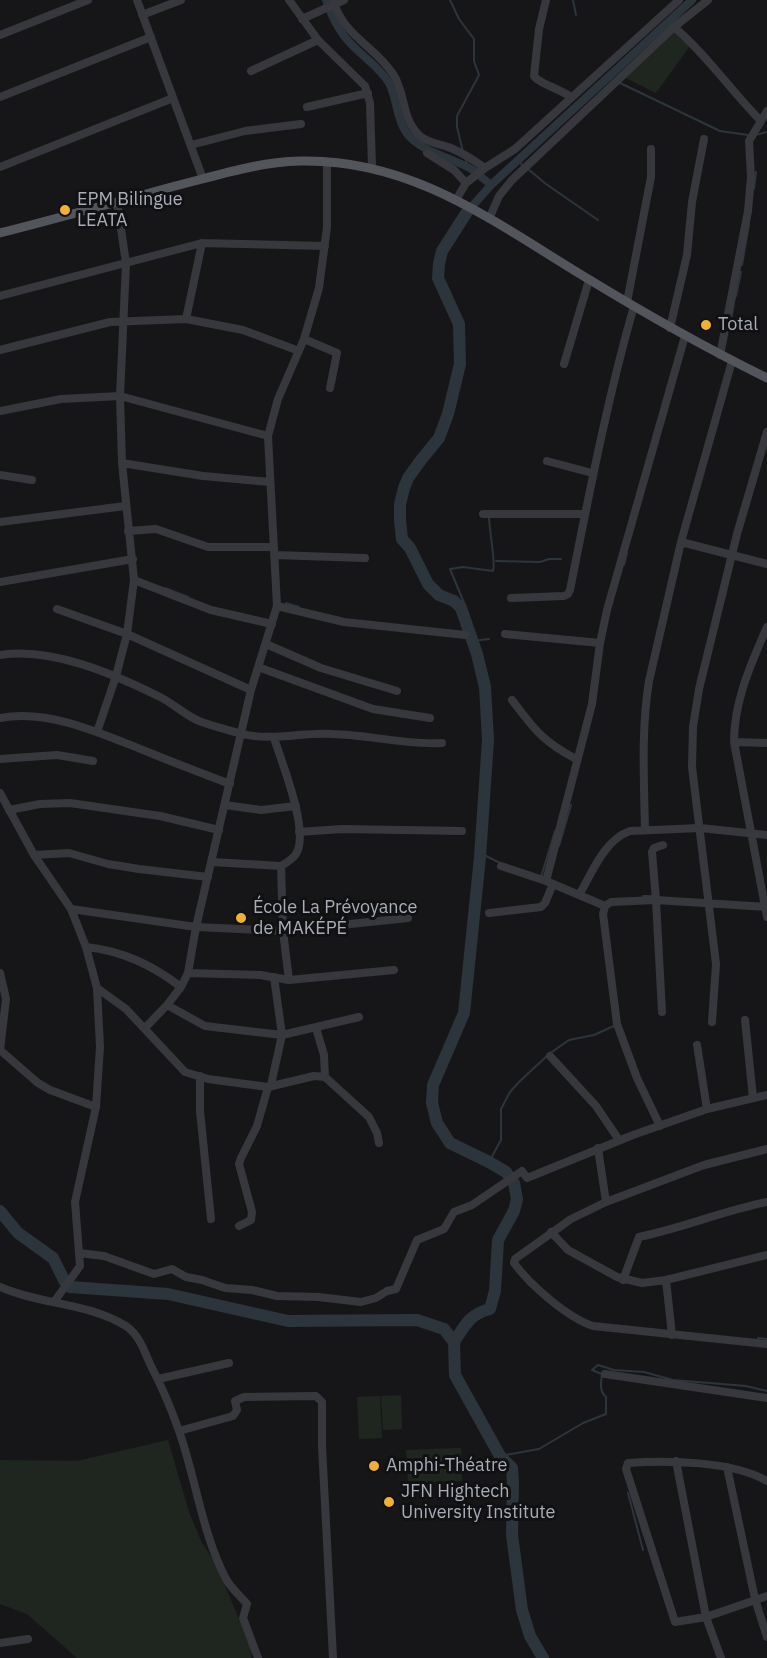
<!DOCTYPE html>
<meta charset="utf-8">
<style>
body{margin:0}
canvas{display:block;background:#161618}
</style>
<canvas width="767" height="1658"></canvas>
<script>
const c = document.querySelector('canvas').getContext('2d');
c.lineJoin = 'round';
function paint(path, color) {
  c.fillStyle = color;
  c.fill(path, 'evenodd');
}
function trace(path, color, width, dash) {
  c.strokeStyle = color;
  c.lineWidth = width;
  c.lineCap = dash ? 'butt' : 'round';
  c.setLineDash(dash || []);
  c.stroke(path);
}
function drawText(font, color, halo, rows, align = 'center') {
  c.font = font + ' "IBM Plex Sans",sans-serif';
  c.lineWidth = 6;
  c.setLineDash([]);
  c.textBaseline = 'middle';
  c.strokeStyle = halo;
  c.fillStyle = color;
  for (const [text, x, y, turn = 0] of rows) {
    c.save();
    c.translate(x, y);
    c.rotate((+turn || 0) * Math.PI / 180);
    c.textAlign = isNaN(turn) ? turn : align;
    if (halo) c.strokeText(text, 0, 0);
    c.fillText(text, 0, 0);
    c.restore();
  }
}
const green = new Path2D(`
 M673,30L690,46L656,93L624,77Z
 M401,1395L402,1429L383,1430L381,1396Z
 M380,1396L382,1438L359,1439L357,1397Z
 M168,1440L189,1512L202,1543L215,1562L252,1650L251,1658H77L27,1614L0,1604V1460L77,1461Z
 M461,1448L462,1481L408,1483L406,1450Z`);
const stream = new Path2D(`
 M450,0L459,19L474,39V61L479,75L457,116V127L463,152
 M573,0L576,15
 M608,77L611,79
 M620,83L720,131L748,135
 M755,135L767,132
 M465,157L468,167
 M518,160L522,165
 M528,169L546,184L598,220
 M754,189L756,172
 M742,265L749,224
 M736,296L741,272
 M729,331L735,297
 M496,561L540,562L549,559H561
 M624,565L627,553
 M165,588L188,597
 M286,603L299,607
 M463,614L465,605L450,569L463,567L493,571C496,561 489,531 489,516
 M472,641L489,639
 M559,846L571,805
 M480,857L486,856L500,863
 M541,877L555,831
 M643,896H651
 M489,1162L501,1140V1109L510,1092L519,1082L549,1054L569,1040L594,1035L616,1025
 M758,1338L767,1339
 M500,1456L539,1449L583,1423L606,1414V1397C599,1391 601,1382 602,1374L592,1370L598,1365L614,1370L644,1372L673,1380L746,1386L767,1391
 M628,1493L643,1550`);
const canal = new Path2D(`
 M326,0C332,18 340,34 354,47C366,59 380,68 389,83C398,100 396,124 411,138C428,155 456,158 476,172
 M479,175L491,185
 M467,212L491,185L692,0`);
const river = new Path2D(`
 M0,1211L18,1233L53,1258L65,1282L70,1287L168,1294L288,1321L417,1320L444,1329L454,1342L455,1375L500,1456L512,1468L513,1483L512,1535L522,1610L530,1636L543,1658
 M454,1342C465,1325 470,1314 490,1309L495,1291L498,1240L514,1211L517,1199L514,1183L506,1172L489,1162L450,1143L437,1123L432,1103L433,1085L464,1013L480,857L488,740L485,687L477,654L461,608L454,601L439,595L428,584L410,548L402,539L400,520V504L404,488L408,478L421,460L439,438L448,414L460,364L459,324L438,278L439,264L442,251L467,212`);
const minor = new Path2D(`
 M137,0L203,179
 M289,0L318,40L365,86L370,103L372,167
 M333,0C344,37 374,45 393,74C406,93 401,119 420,136C429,144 443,144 453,149C465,154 475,161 485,168
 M546,0L539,29L534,76C538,83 562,90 571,97
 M142,15L181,0
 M302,19L344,0
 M674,27L708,0
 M0,35L88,0
 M251,71L318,40
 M0,97L151,37
 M307,107L368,93
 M191,145L245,131L301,124
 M427,153L454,170L466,183
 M0,167L173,98
 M456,200L466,183L485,168L515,149L679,0
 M489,219L499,196L512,180L674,27C707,55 731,91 761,121
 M0,296L202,243L325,246
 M627,302L651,177V149
 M186,319L202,243
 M670,328L687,255L692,202L704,139
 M304,339L337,353L330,388
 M0,350L110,322L186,319L243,330L299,351
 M720,355L748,211L751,177L749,141L767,111
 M564,364L589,280
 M0,411L61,399L120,396L268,436
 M547,461L592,473
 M122,463L203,476L270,482
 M0,475L32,480
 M483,514H585
 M0,522L125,506
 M128,531L156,529L208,547H274
 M681,542L767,564
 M274,555L365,558
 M134,580L211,610L272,624
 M0,582L133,559
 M511,598L564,596L568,594L570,590C589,495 607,400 634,306
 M277,606L344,622L465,635
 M57,609L127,634L251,690
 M767,627C751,664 734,701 734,742L767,917
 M505,634L600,643
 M266,644L321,668L397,691
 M0,655C52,647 114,674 160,697C174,704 185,715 199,721C212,726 225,729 238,733C273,742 300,732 333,734C370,735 405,745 442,743
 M258,667L373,709L430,718
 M512,700C535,730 542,741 576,759
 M0,718C48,709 100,733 143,750C172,762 201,773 230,784
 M97,732L116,676L127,634L134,580L122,463L120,396L126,263L117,202
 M274,738C282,763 310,832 296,854C293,859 286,863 281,866L283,931L289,980
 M734,742L767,743
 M0,759L57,755L93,761
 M0,793L34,855L71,909L86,947L97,988L100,1047L96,1107L75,1202L80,1266L54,1302
 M225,805L261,810L296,806
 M9,810L40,804L70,803L160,816L219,830
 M645,830C644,780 641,730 649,681L681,542L732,361
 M299,832L342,829L462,831
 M34,855L69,853L108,864L139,869L208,877
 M212,862L281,866
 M501,866L546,881L605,906
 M546,881L592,704L600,643L607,610L685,336
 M579,895C592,873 604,840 630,831L700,828L767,835
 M71,909L196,927L283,931L408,918
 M489,913L541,907L545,903L553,884
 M86,947C123,951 152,965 181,987
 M0,973L6,999L0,1050
 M188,973L260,975L289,980L394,970
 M97,988L126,1009L185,1072L208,1079L268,1087L314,1076L325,1077L369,1117L377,1133L379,1143
 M167,1005L205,1026L282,1035L359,1017
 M662,1012L656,900L767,907
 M745,1020L753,1098
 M712,1022L716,964L692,767L693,727L699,689L737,534L767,432
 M145,1028L167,1005L181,987L188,973L196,927L251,690L277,606L268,436L278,399L304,339L319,288L327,227V162
 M316,1028L324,1055L325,1077
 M697,1045L707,1109
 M0,1050L38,1083L50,1090L96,1107
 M550,1056L596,1106L619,1140
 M200,1076V1111L211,1219
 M271,1085L282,1035L274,977
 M660,1126L637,1078L617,1024L603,914L605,906L611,902L656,900L652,852L654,848L663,845
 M598,1148L606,1202
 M767,1149L704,1165L606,1202L571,1219L515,1259L514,1263C530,1285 568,1318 593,1326L767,1344
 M239,1226L251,1220L252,1212L239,1164L241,1158L257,1126L268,1087
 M551,1232L568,1250L617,1277L642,1283L666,1280L767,1255
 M79,1253L104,1256L154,1274L172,1269L186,1277L202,1280L225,1288L252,1290L277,1296L318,1297L361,1302L376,1298L387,1291L396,1289L417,1240L444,1229L454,1212L472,1205L522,1171L527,1178L633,1135L707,1109L767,1095
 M623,1280L639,1237C682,1228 723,1211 767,1202
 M666,1280L672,1335
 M0,1287C41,1305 87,1302 126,1326C139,1335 144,1350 150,1364C161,1385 171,1408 179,1431C196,1479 202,1533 226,1579C231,1588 240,1596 247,1604L243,1618L258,1658
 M605,1374L767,1398
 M158,1379L229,1363
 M179,1431L233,1416L237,1410L235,1401L244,1397L316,1396L322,1402V1446L333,1658
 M676,1461L706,1617L721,1658
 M727,1467L755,1599L767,1637
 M767,1481C733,1461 667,1460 628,1463L626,1469L675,1622L706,1617L767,1596
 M0,1643L28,1639`);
const major = new Path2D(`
 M0,233C59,218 117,202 175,186C216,176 257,162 300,161C411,158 494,222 585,277C644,313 704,347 767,378`);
const markers = [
 [65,210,6,"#f2b134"],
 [706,325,6,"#f2b134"],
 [241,918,6,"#f2b134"],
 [374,1466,6,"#f2b134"],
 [389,1502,6,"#f2b134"]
];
const poiNames = [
 ["EPM Bilingue",77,200],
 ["LEATA",77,221],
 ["Total",718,325],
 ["École La Prévoyance",253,908],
 ["de MAKÉPÉ",253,929],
 ["Amphi-Théatre",386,1466],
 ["JFN Hightech",401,1492],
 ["University Institute",401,1513]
];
paint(green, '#1e261f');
trace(stream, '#2c353c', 2);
trace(canal, '#2c353c', 8);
trace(river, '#2c353c', 12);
trace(minor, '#37383d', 8);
trace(major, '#53555c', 9);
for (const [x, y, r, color] of markers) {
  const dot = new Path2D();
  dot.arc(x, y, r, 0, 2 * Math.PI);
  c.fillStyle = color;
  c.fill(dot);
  trace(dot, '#111113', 2);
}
drawText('18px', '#a8adb8', '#111113', poiNames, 'left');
</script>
